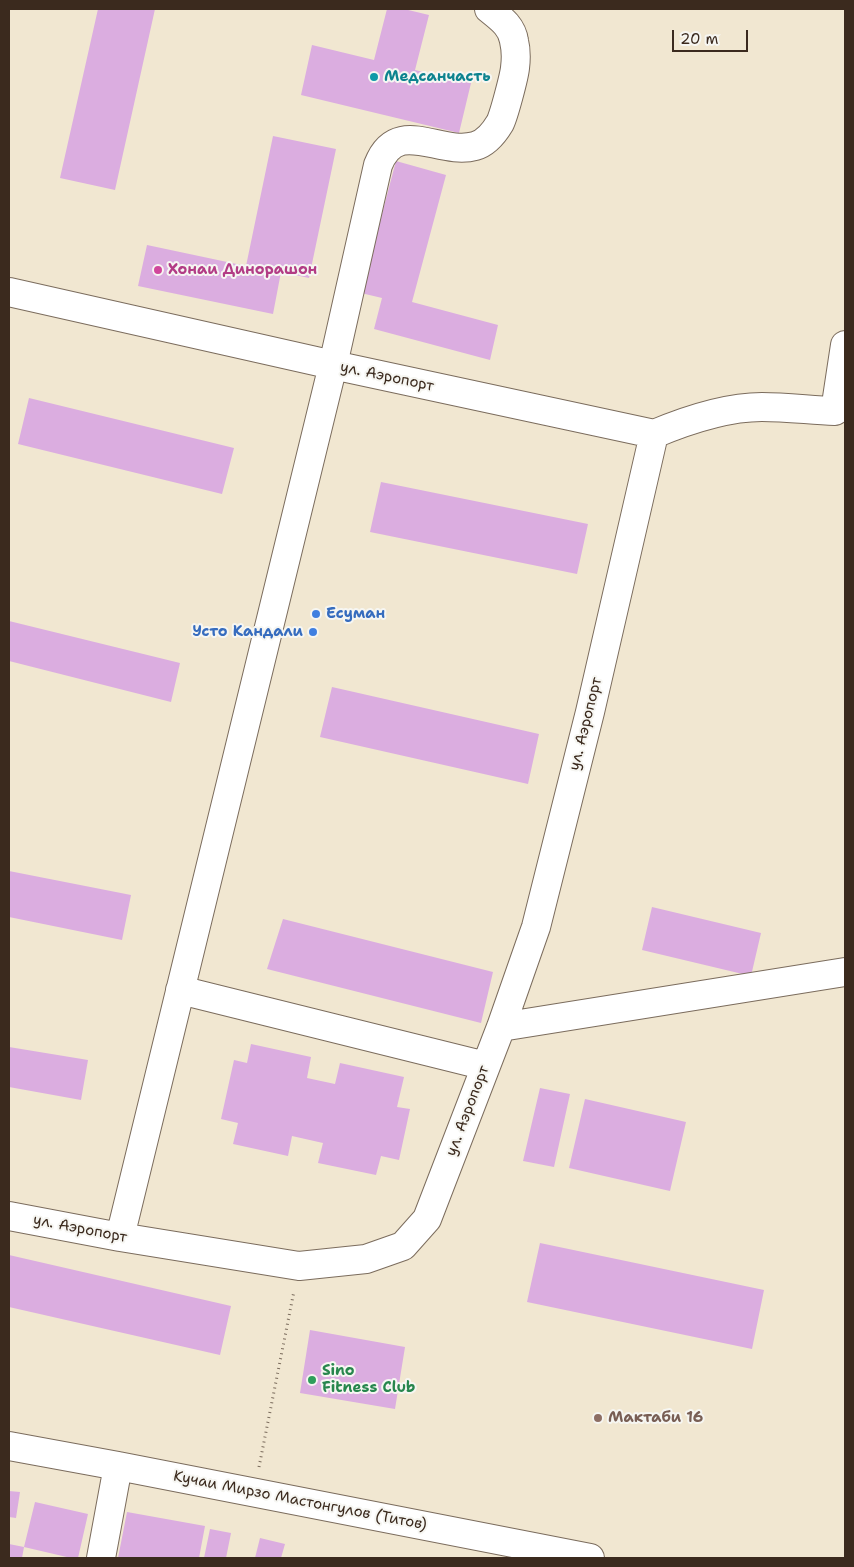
<!DOCTYPE html>
<meta charset="utf-8">
<style>
body{margin:0}
#map{position:relative;width:854px;height:1567px;overflow:hidden;background:#f1e7d1;font-family:"Shantell Sans",sans-serif}
canvas{display:block}
.frame{position:absolute;inset:0;border:10px solid #3b2a1e;pointer-events:none}
.scale{position:absolute;left:672px;top:30px;width:76px;height:22px;box-sizing:border-box;border:2px solid #3b2a1e;border-top:0;padding-left:6px;font-size:15px;line-height:18px;white-space:nowrap;color:#3b2a1e;-webkit-text-stroke:4px #f6f6f2;paint-order:stroke}
</style>
<div id="map">
<canvas width="854" height="1567"></canvas>
<div class="frame"></div>
<div class="scale">20 m</div>
</div>
<script>
const c = document.querySelector('canvas').getContext('2d');
c.lineJoin = 'round';
function paint(path, color) {
  c.fillStyle = color;
  c.fill(path, 'evenodd');
}
function trace(path, color, width, dash) {
  c.strokeStyle = color;
  c.lineWidth = width;
  c.lineCap = dash ? 'butt' : 'round';
  c.setLineDash(dash || []);
  c.stroke(path);
}
function drawText(font, color, halo, rows, align = 'center') {
  c.font = font + ' "Shantell Sans",sans-serif';
  c.lineWidth = 4;
  c.setLineDash([]);
  c.textBaseline = 'middle';
  c.strokeStyle = halo;
  c.fillStyle = color;
  for (const [text, x, y, turn = 0] of rows) {
    c.save();
    c.translate(x, y);
    c.rotate((+turn || 0) * Math.PI / 180);
    c.textAlign = isNaN(turn) ? turn : align;
    if (halo) c.strokeText(text, 0, 0);
    c.fillText(text, 0, 0);
    c.restore();
  }
}
const building = new Path2D(`
 M98,9H155L115,190L60,178Z
 M387,9H404L429,15L415,70L471,83L459,133L301,95L312,45L374,60Z
 M273,136L336,149L309,278L281,272L273,314L138,286L147,245L246,266Z
 M396,161L446,175L412,302L498,325L490,360L374,329L382,298L361,293Z
 M29,398L234,448L222,494L18,444Z
 M381,482L588,524L577,574L370,532Z
 M9,621L180,663L171,702L9,661Z
 M332,687L539,734L528,784L320,737Z
 M9,871L131,895L122,940L9,917Z
 M652,907L761,933L751,976L642,950Z
 M283,919L493,972L481,1023L267,969Z
 M251,1044L311,1057L307,1078L335,1084L340,1063L404,1077L397,1107L410,1109L399,1160L381,1156L376,1175L318,1163L323,1143L292,1136L288,1156L233,1144L238,1123L221,1119L234,1060L247,1063Z
 M9,1047L88,1060L81,1100L9,1087Z
 M540,1088L570,1094L554,1167L523,1161Z
 M585,1099L686,1122L670,1191L569,1168Z
 M540,1243L764,1290L752,1349L527,1302Z
 M9,1255L231,1306L220,1355L9,1307Z
 M310,1330L405,1347L395,1409L300,1393Z
 M9,1491L20,1492L16,1518L9,1517Z
 M35,1502L88,1514L78,1558H71L24,1547Z
 M127,1512L205,1526L199,1558H118Z
 M210,1529L231,1533L226,1558H204Z
 M260,1538L285,1544L281,1558H255Z
 M9,1544L24,1547L22,1558H9Z`);
const path = new Path2D(`
 M259,1467L294,1291`);
const minor = new Path2D(`
 M9,292L333,365L654,434
 M654,434C685,421 727,407 762,407C786,407 810,410 835,411L845,345
 M180,990L486,1066
 M501,1027L845,972
 M9,1216L120,1237L299,1266L366,1259L403,1246L427,1219L501,1027L536,927L590,712L654,434
 M120,1237L333,365L378,165C397,116 439,156 475,146C486,143 494,133 500,123C504,115 514,77 515,68C516,60 516,49 514,41C512,26 500,18 489,9
 M9,1446L118,1466L590,1558
 M101,1558L118,1466`);
const markers = [
 [374,77,5,"#0f9aa8"],
 [158,270,5,"#d1479c"],
 [316,614,5,"#3f7fe0"],
 [313,632,5,"#3f7fe0"],
 [312,1380,5,"#2e9e5b"],
 [598,1418,5,"#8d6e63"]
];
const cultureNames = [
 ["Медсанчасть",384,77]
];
const hotelNames = [
 ["Хонаи Динорашон",168,270]
];
const streetNames = [
 ["ул. Аэропорт",387,377,12],
 ["ул. Аэропорт",586,724,-76],
 ["ул. Аэропорт",468,1111,-69],
 ["ул. Аэропорт",80,1229,11],
 ["Кучаи Мирзо Мастонгулов (Титов)",300,1501,11]
];
const shopNames = [
 ["Есуман",326,614],
 ["Усто Кандали",303,632,"right"]
];
const leisureNames = [
 ["Sino",322,1371],
 ["Fitness Club",322,1388]
];
const educationNames = [
 ["Мактаби 16",608,1418]
];
paint(building, '#dbade0');
trace(minor, '#7b6c5d', 30);
trace(path, '#7b6c5d', 3, [1, 4]);
trace(minor, '#fff', 28);
for (const [x, y, r, color] of markers) {
  const dot = new Path2D();
  dot.arc(x, y, r, 0, 2 * Math.PI);
  c.fillStyle = color;
  c.fill(dot);
  trace(dot, '#f6f6f2', 2);
}
drawText('bold 15px', '#0d838f', '#f6f6f2', cultureNames, 'left');
drawText('bold 15px', '#b23c85', '#f6f6f2', hotelNames, 'left');
drawText('15px', '#3b2a1e', '#f6f6f2', streetNames);
drawText('bold 15px', '#366cbe', '#f6f6f2', shopNames, 'left');
drawText('bold 15px', '#27864d', '#f6f6f2', leisureNames, 'left');
drawText('bold 15px', '#785e54', '#f6f6f2', educationNames, 'left');
</script>
